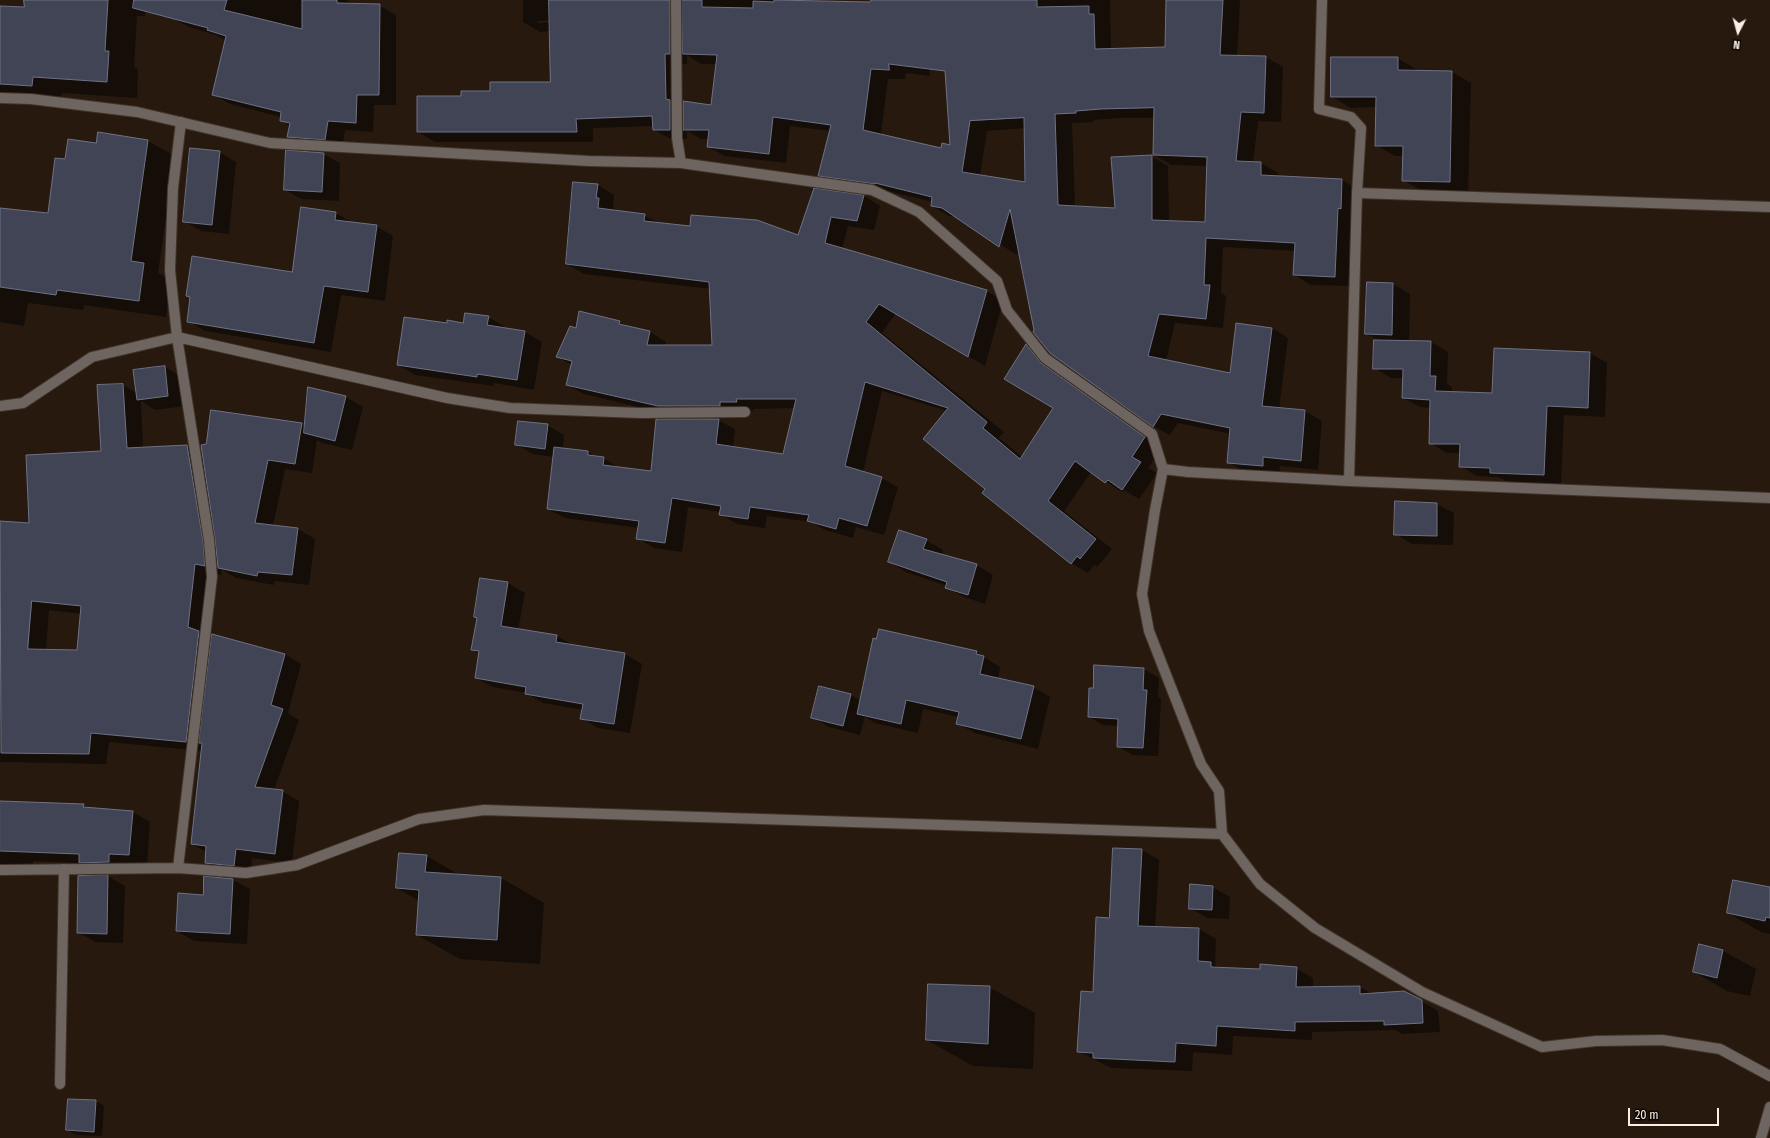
<!DOCTYPE html>
<style>
body{margin:0}
#map{position:relative;width:1770px;height:1138px;overflow:hidden;background:#28190f;font-family:"Fira Sans Condensed",sans-serif}
canvas{display:block}
.north{position:absolute;left:1718px;top:12px;width:40px;height:40px;-webkit-text-stroke:3px #0c0603;paint-order:stroke;rotate:186deg;font-size:11px;font-weight:700;line-height:16px;text-align:center;color:#faefe8}
.north::after{content:'';display:block;margin:auto;width:14px;height:18px;background:#faefe8;clip-path:polygon(50% 0,100% 100%,50% 72%,0 100%)}
.scale{position:absolute;left:1628px;top:1108px;width:91px;height:18px;box-sizing:border-box;border:2px solid #faefe8;border-top:0;padding-left:5px;font-size:12px;line-height:14px;white-space:nowrap;color:#faefe8;-webkit-text-stroke:3px #0c0603;paint-order:stroke}
</style>
<div id="map">
<canvas width="1770" height="1138"></canvas>
<div class="north">N</div>
<div class="scale">20 m</div>
</div>
<script>
const c = document.querySelector('canvas').getContext('2d');
c.lineJoin = 'round';
function paint(path, color) {
  c.fillStyle = color;
  c.fill(path, 'evenodd');
}
function trace(path, color, width, dash) {
  c.strokeStyle = color;
  c.lineWidth = width;
  c.lineCap = dash ? 'butt' : 'round';
  c.setLineDash(dash || []);
  c.stroke(path);
}
const shadow = new Path2D(`
 M25,0H146L145,16H137L134,67L138,69L137,98L62,93L61,103L0,96V7L24,8Z
 M177,0H346L354,4L379,5L396,15V105H374L373,132L345,130L342,149L305,147L288,137L290,126L281,120V117L230,104L213,94L226,40L216,35L189,27L172,18Z
 M523,0H797L800,2L872,3V0H926L930,76L906,73L905,79H888L881,135L942,149L951,146L946,73L940,69L948,0H1110L1111,50L1166,48L1167,0H1240L1237,56L1266,57L1283,67L1281,122L1258,121L1253,163H1261L1278,173V177L1342,180L1359,190L1352,286L1311,285L1294,275L1295,251L1223,247L1221,293L1226,296L1223,328L1175,323L1166,361L1231,374L1272,328L1288,338L1279,409L1305,411L1322,421L1318,470L1280,466L1279,475L1245,472L1228,462L1231,434L1178,423L1170,435L1153,426L1035,330L1019,248L1017,255L957,217L949,216L932,206L933,202L892,192V193L836,185L819,175L830,131L790,126L786,163L725,156L708,147L709,139H701L687,131V139H671L654,130V126L593,128V142H435L418,132L462,97L551,83L550,31L540,32L523,22ZM554,20V22L538,23V21ZM687,55L701,64H717L712,106L682,108L681,64H687ZM1119,118H1155L1154,155L1171,165L1207,166L1206,224L1169,222L1168,166L1151,156L1116,209L1075,207L1072,123L1093,122V120ZM1025,128L1026,183L980,176L987,131Z
 M1397,58L1416,69V71L1452,72L1471,83L1468,193L1422,191L1403,180L1404,156H1395L1376,145V107L1351,108L1332,97Z
 M148,141L175,156L158,273L171,280L166,317L84,305L83,310L28,303L24,326L0,322V209L49,214L66,161L97,145Z
 M219,152L236,162L229,234L201,231L184,221Z
 M323,154L340,163L339,201L302,199L285,190Z
 M598,185L614,195L613,208L615,209V211L644,215L660,224L798,236L864,196L880,206L874,230L848,226L842,249L987,291L1003,301L985,366L896,313L882,333L1004,432L999,438L1022,457L1054,408L1026,345L1043,355L1058,374L1162,448L1148,468L1157,473L1139,499L1124,490L1122,492L1091,472L1064,511L1112,549L1097,567L1094,565L1088,573L1071,563L986,489L947,411L882,391L863,472L881,478L898,487L884,535L856,527L853,538L825,530L811,522L767,516L765,528L737,524L720,514L721,512L688,507L682,552L654,548L637,538L639,528L565,518L548,509L554,457L533,454L516,444L547,425L564,435L563,449L588,452L597,457L603,458L620,468L652,472L718,420L735,429L733,448L784,455L795,408L753,409V411L675,416L584,394L567,385L572,365L557,357L577,329L579,312L620,322L629,327L650,332L666,342L665,346H713L711,289L584,274L567,264Z
 M302,208L336,213L353,223L376,226L393,236L385,301L341,295L331,352L205,331L188,321L191,298L187,296L293,273Z
 M1393,284L1410,294L1409,342H1431L1448,352L1447,384L1452,387V393L1493,394L1495,349L1590,353L1607,363L1605,417L1564,415L1561,484L1508,482L1498,477L1477,476L1460,466V453H1447L1430,443L1431,408L1420,407L1403,398L1404,378H1391L1374,368L1380,341L1366,334Z
 M488,317L505,327V329L525,332L542,342L534,390L494,383V386L415,375L398,365L448,324H464Z
 M165,367L182,377L185,406L155,410L141,401L143,448L187,446L203,456L301,424L305,427L346,397L363,407L352,450L322,443L317,440L312,473L285,469L273,526L298,529L315,539L309,585L274,581V585L236,578L221,569L222,575L212,573L205,636L212,640L285,654L301,664L288,713L299,720L274,790L282,791L299,801L292,863L252,858L251,875L222,873L206,863V852L192,844L202,751L109,742L106,764L0,762V522L30,524L102,452L123,385L137,393L135,370ZM49,610L82,614L78,651L46,650Z
 M1437,504L1454,513L1453,545L1412,544L1395,534Z
 M926,540L943,550L942,555L976,565L993,575L985,604L964,597L947,588V586L906,572L889,562Z
 M508,583L525,593L518,630L557,636L574,646L625,654L642,664L630,733L598,728L582,718L583,710L543,703L526,693L493,687L476,678L480,654L472,650Z
 M976,652L1000,667L998,679L1033,687L1050,697L1038,749L975,733L958,724L959,717L923,709L918,733L875,723L865,717L860,735L829,727L812,717L820,687L851,695L861,701Z
 M1144,669L1159,678L1158,697L1161,699L1158,756L1132,755L1118,746V726L1103,725L1089,717L1094,689Z
 M0,802L83,805L90,809L133,812L150,822L147,865L126,863V872H97L82,863L33,861V869L0,868Z
 M1142,850L1159,860L1155,928L1199,929L1216,939L1215,965L1220,968L1261,971L1296,968L1313,978V987H1360L1372,994L1421,1001L1438,1011L1440,1032L1402,1034L1396,1030L1312,1032V1040L1233,1036L1232,1055L1193,1052L1192,1071L1111,1068L1078,1051L1094,993L1110,919Z
 M427,856L461,876L501,878L544,903L540,964L460,959L417,935L419,901L397,888Z
 M108,876L125,886L123,943L95,942L78,932L79,877Z
 M233,880L250,889L247,944L194,941L177,931L204,896Z
 M1212,887L1230,897L1229,919L1207,918L1190,908Z
 M1770,888V934L1761,932L1728,913Z
 M1700,945L1723,951L1756,969L1750,996L1727,991L1694,972Z
 M989,987L1035,1013L1033,1069L973,1066L927,1040Z
 M96,1101L104,1106L102,1136L76,1135L67,1130Z`);
const building = new Path2D(`
 M24,0H108L105,51H109L107,82L33,77L32,86L0,84V6L24,7Z
 M134,0H227L224,10L302,29V0H337V3L380,4L379,95H357L356,123L328,121L325,140L287,137L290,123L280,121L281,112L212,95L226,36L207,30L208,28L133,8Z
 M549,0H670V54H665L666,99L670,100V130H653L652,116L576,119L577,132H417V96H461V91H490V82H550Z
 M682,0H702V7L753,8V1L774,2V0L870,2L871,0H1037V7L1089,6V14H1094L1095,49L1165,47L1166,0H1223L1220,55L1266,56L1264,113L1241,112L1236,161L1261,162V175L1342,179L1341,209L1338,208L1335,277L1293,275L1295,243L1206,238L1204,285H1210L1206,319L1159,314L1148,356L1230,373L1236,323L1272,328L1262,406L1305,410L1301,461L1263,457V466L1227,463L1230,428L1161,414L1153,427L1050,353L1033,332L1034,330L1010,209L999,247L942,208L931,206L932,197L875,183V184L818,176L831,125L773,117L769,154L707,147L709,130H683V101L711,105L717,55L683,54ZM889,64L945,71L950,145L942,143L941,148L863,130L871,69L889,70ZM1154,108L1153,155L1207,157L1205,222L1152,220V155L1111,157L1115,208L1058,205L1055,114L1076,113V111L1101,109ZM1024,118L1025,182L962,172L970,121Z
 M1331,57H1398V70L1452,71L1450,182L1402,181L1403,146H1375L1376,97H1331Z
 M98,132L148,140L131,261L144,263L139,301L57,290L56,295L0,287V208L48,213L55,158L65,159L68,139L96,143Z
 M190,148L220,151L212,225L183,222Z
 M286,150L324,153L322,192L284,190Z
 M573,182L598,184L596,198H599L598,208L645,214L644,221L690,226L691,215L757,220L798,235L814,188L864,195L857,221L831,217L825,243L987,290L968,357L879,304L866,322L987,422L983,428L1020,459L1053,408L1004,379L1026,344L1041,363L1145,437L1132,457L1141,462L1122,490L1108,480L1105,483L1075,461L1048,501L1096,539L1080,559L1077,556L1071,564L982,493L985,489L923,439L948,408L865,382L845,466L882,477L867,526L839,518L836,529L807,521L809,515L750,507L748,519L719,515L721,506L672,498L665,543L636,539L639,521L547,509L554,447L588,451V455L604,457L603,465L651,471L656,419H719L716,444L783,454L796,399H736L737,402H720V406H658L566,385L572,361L556,357L570,326L576,328L579,311L620,321L619,324L650,331L647,345H712L709,282L566,264Z
 M301,207L336,212L335,220L377,225L368,292L324,286L314,343L187,322L190,297L186,296L192,256L292,272Z
 M1367,282L1393,283L1392,335L1365,334Z
 M465,313L489,316L487,325L525,331L517,380L477,374V377L397,365L404,317L447,323V320L463,323Z
 M1374,340L1431,341L1430,376H1436L1435,391L1492,393L1494,348L1590,352L1588,408L1547,406L1544,475L1490,473V468L1459,467L1460,444H1429L1430,400L1402,398L1403,369H1373Z
 M165,366L168,396L137,400L133,370Z
 M123,384L127,448L187,445L203,541L205,566L195,564L188,627L199,631L186,742L91,733L89,754L1,753L0,521L29,523L26,455L101,451L97,385ZM32,601L81,606L77,650L28,649Z
 M308,387L346,396L335,441L304,433Z
 M211,410L302,423L295,464L268,460L255,523L298,528L292,575L258,572L257,576L218,568L215,539L201,445L206,444Z
 M518,421L548,424L545,449L515,445Z
 M1395,501L1437,503V536L1394,535Z
 M899,530L927,539L923,549L977,564L968,595L945,588L947,582L888,562Z
 M480,578L508,582L501,626L557,635L556,642L625,653L614,724L580,719L583,704L525,694L526,687L475,678L479,651L471,650L477,618L474,617Z
 M879,629L977,651L976,654L984,656L980,674L1034,686L1021,739L956,724L959,712L906,700L901,724L857,714L873,638L876,639Z
 M212,634L285,654L271,705L283,709L255,787L283,790L275,854L236,849L234,866L205,863L206,846L191,844L202,743H199Z
 M1094,665L1144,668L1143,690H1147L1143,748L1117,747L1118,719L1088,717L1089,688H1093Z
 M819,686L851,694L843,726L811,718Z
 M0,801L84,804L83,807L133,811L129,855L109,854V862L79,863V854L0,851Z
 M1113,848L1142,849L1138,926L1199,928L1198,961L1211,962V967L1260,969V964L1297,967L1296,987L1360,986V994L1404,991L1422,1000L1423,1023L1384,1025V1021L1295,1022V1031L1217,1026L1216,1046L1176,1043L1175,1062L1093,1058V1053L1077,1052L1081,991L1093,992L1096,917L1109,918Z
 M399,853L427,855L425,872L501,877L497,940L416,935L419,890L396,888Z
 M108,875L107,934L77,933L78,876Z
 M204,876L233,879L230,934L176,931L178,893L203,895Z
 M1733,880L1770,887V918L1766,917L1765,921L1727,913Z
 M1190,884L1213,886L1212,910L1189,909Z
 M1699,944L1723,950L1717,978L1693,972Z
 M928,984L990,986L988,1044L926,1040Z
 M68,1099L96,1100L94,1132L66,1130Z`);
const minor = new Path2D(`
 M676,0L677,138L681,163
 M1322,0L1319,109L1351,117L1361,128L1357,193L1349,481
 M0,98L31,99L137,112L270,143L589,161L681,163L872,190L919,212L997,281L1007,310L1045,358L1152,434L1163,469L1155,510L1142,594L1149,631L1201,764L1219,791L1222,834L1260,884L1315,928L1422,992L1542,1047L1596,1041L1662,1040L1720,1049L1770,1076
 M1357,193L1770,207
 M0,406L23,403L92,357L177,337L447,398L510,408L640,413L745,412
 M1163,469L1188,472L1349,481L1770,498
 M178,868L212,577L209,540L177,337L170,270L173,188L181,122
 M0,870L178,868L246,873L297,865L419,819L484,810L1222,834
 M60,1084L64,869
 M1761,1138L1770,1107`);
paint(shadow, '#0007');
paint(building, '#404455');
trace(building, '#6d7285', 1);
trace(minor, '#413329', 12);
trace(minor, '#6e6560', 10);
</script>
